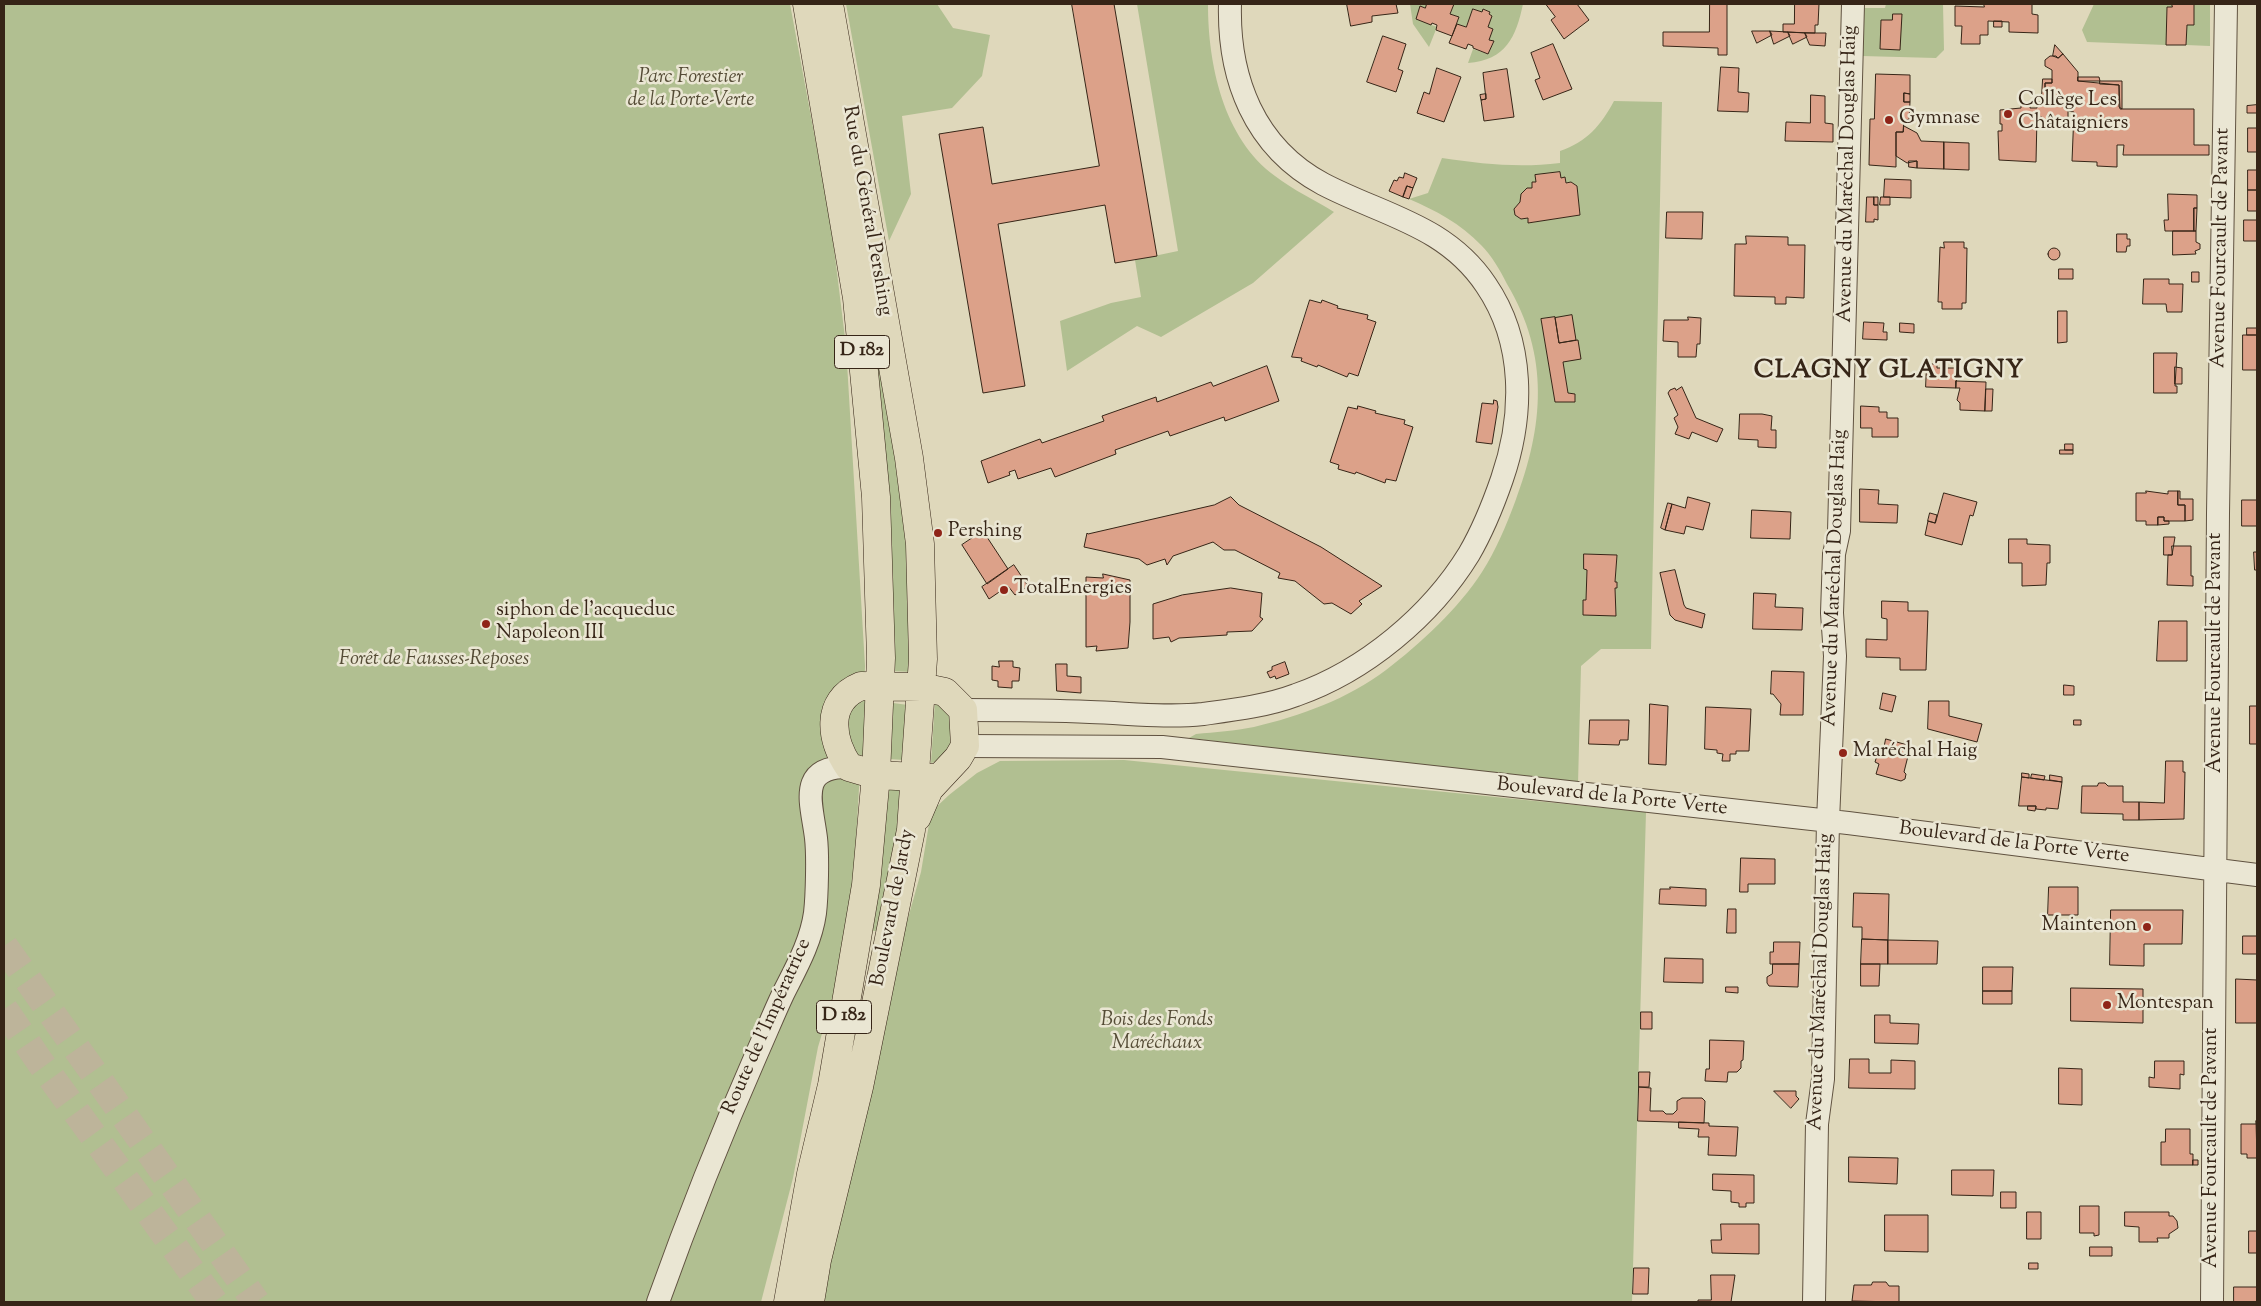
<!DOCTYPE html>
<meta charset="utf-8">
<style>
body{margin:0}
#map{position:relative;width:2261px;height:1306px;overflow:hidden;background:#dfd8bb;font-family:"Sorts Mill Goudy",serif}
canvas{display:block}
.frame{position:absolute;inset:0;border:5px solid #362517;pointer-events:none}
</style>
<div id="map">
<canvas width="2261" height="1306"></canvas>
<div class="frame"></div>
</div>
<script>
const c = document.querySelector('canvas').getContext('2d');
c.lineJoin = 'round';
function paint(path, color) {
  c.fillStyle = color;
  c.fill(path, 'evenodd');
}
function trace(path, color, width, dash) {
  c.strokeStyle = color;
  c.lineWidth = width;
  c.lineCap = dash ? 'butt' : 'round';
  c.setLineDash(dash || []);
  c.stroke(path);
}
function drawText(font, color, halo, rows, align = 'center') {
  c.font = font + ' "Sorts Mill Goudy",serif';
  c.lineWidth = 5;
  c.setLineDash([]);
  c.textBaseline = 'middle';
  c.strokeStyle = halo;
  c.fillStyle = color;
  for (const [text, x, y, turn = 0] of rows) {
    c.save();
    c.translate(x, y);
    c.rotate((+turn || 0) * Math.PI / 180);
    c.textAlign = isNaN(turn) ? turn : align;
    if (halo) c.strokeText(text, 0, 0);
    c.fillText(text, 0, 0);
    c.restore();
  }
}
const green = new Path2D(`
 M4,4H790L831,224L846,346L865,666L864,697L871,696L867,757L861,755L850,940L818,1047L793,1178L761,1302H4Z
 M846,4H937L953,28L990,35L982,76L952,108L902,116L911,194L889,241Z
 M1137,4H1208C1208,64 1223,138 1275,176C1293,190 1315,200 1334,212L1253,283L1161,337L1137,326L1067,371L1060,321L1111,303L1141,297L1135,260L1178,251Z
 M1410,4H1427L1425,8L1420,7L1416,19L1437,27L1429,47L1413,24Z
 M1454,4H1523C1516,37 1506,60 1468,63L1473,49L1488,54L1494,42L1489,40L1493,29L1488,27L1492,16L1489,14V11L1483,9L1482,12L1473,9L1466,27L1457,24L1459,17L1450,14Z
 M1886,4H1943L1944,50L1936,58L1862,56L1863,8H1885Z
 M2094,4H2172V7H2167L2166,45L2087,42L2082,30Z
 M2194,4H2210V46L2186,45L2187,25L2194,24Z
 M827,15L904,477L914,672L890,671L893,597L889,499Z
 M1614,101L1662,102L1651,649H1601L1581,666L1578,784L1189,738L1196,734C1215,732 1235,731 1254,727C1300,716 1348,699 1386,670C1420,644 1459,608 1482,572C1496,550 1506,526 1515,502C1544,426 1550,356 1507,284C1500,270 1492,256 1481,245C1461,224 1435,210 1409,199L1428,193L1442,158C1482,164 1519,168 1560,163V151C1587,142 1601,125 1614,101ZM1560,172L1561,178H1565L1566,183L1571,182L1577,186L1580,215L1529,223L1528,218L1521,219L1515,215L1514,209L1520,202V198L1527,188H1532V182H1536V175ZM1555,317L1559,343L1578,340L1563,362L1568,393L1575,394V402H1555L1541,319ZM1584,554L1617,555L1615,582L1617,583L1615,588L1616,615H1583V600H1586L1587,570L1584,569Z
 M935,701C958,718 958,738 943,760L931,763Z
 M893,703L908,705L904,760L888,759Z
 M1124,760L1646,812L1632,1302H815L872,1046L921,872L931,812L949,795L977,773L1000,761Z
 M887,790H904L893,862L877,931H871Z`);
const building = new Path2D(`
 M1072,4H1114L1157,256L1115,263L1105,205L998,224L1025,386L983,393L939,134L983,127L992,184L1099,166Z
 M1347,4H1396L1398,13L1372,16V22L1351,26Z
 M1427,4H1454L1450,14L1459,17L1452,36L1436,30L1437,25L1432,23L1431,25L1416,19L1420,6L1425,8Z
 M1546,4H1577L1589,20L1564,39L1551,20L1555,17Z
 M1710,4H1727V55H1718V48L1663,46V32H1709Z
 M1795,4H1819L1818,25H1815V33L1783,32V24H1794Z
 M1984,4H2032V14L2038,15V33L2009,32V22L1988,21V35H1980V44H1961L1962,26H1955V6L1984,7Z
 M2172,4H2194V25H2187L2186,45H2166L2167,7H2172Z
 M1473,9L1482,12L1483,9L1490,12L1489,14L1492,16L1488,27L1493,29L1489,40L1494,41L1488,54L1473,48V46L1468,44L1466,49L1449,43L1457,24L1466,27Z
 M1893,14H1902L1900,50L1880,49L1881,20H1892Z
 M1994,21H2002V27H1994Z
 M1752,31H1770L1772,35L1757,43Z
 M1770,31L1788,32L1790,36L1774,44Z
 M1788,32L1805,33L1807,37L1793,44Z
 M1805,33H1826L1825,46L1810,45Z
 M1383,36L1406,44L1398,69L1403,71L1396,92L1367,82Z
 M1553,44L1572,89L1543,100L1535,80L1540,78L1531,53Z
 M2055,45L2063,54L2058,58L2053,56Z
 M2063,54L2078,72V81L2119,85L2120,109H2194V145H2209V155H2123L2124,145H2117V167L2097,166V162L2072,161L2074,112L2068,111V120H2042V117H2037L2036,162L1999,160L1998,131H2002V124H2000V110L2021,108V104L2030,105V108H2037V102H2042V96H2045V83H2052V70L2045,66V60L2050,56H2056L2058,58Z
 M1721,67L1739,68L1738,92L1749,93L1748,112L1718,111Z
 M1437,68L1461,77L1444,122L1417,113L1424,92L1429,94Z
 M1507,69L1514,117L1484,121L1481,100L1486,99L1483,73Z
 M1876,74L1910,75V94L1904,93V102H1910L1909,120H1904L1903,132H1896V167L1869,165L1870,119H1874Z
 M2078,77H2099L2100,81H2078Z
 M2043,79H2052V83H2045V96H2042Z
 M2100,81H2122V109L2119,107V85L2100,84Z
 M1904,93L1910,94V102H1904Z
 M1486,94V99L1481,100L1480,95Z
 M1811,95L1825,96V123L1833,124V142L1785,141L1786,122L1810,123Z
 M2257,105V113H2247V106Z
 M1904,126L1917,133L1921,141L1944,142V169L1917,168V161L1907,163L1896,156V132H1903Z
 M2248,128H2257V152H2248Z
 M1944,142L1969,143V170L1944,169Z
 M1909,161H1917V168L1909,167Z
 M2248,170H2257V190H2248Z
 M1560,172L1561,178L1565,177L1566,183L1571,182L1577,186L1580,215L1528,223V218L1521,219L1515,215L1514,209L1520,202L1521,194L1527,188H1532V182H1536L1535,175Z
 M1405,173L1417,178L1413,188L1407,186L1403,197L1389,191L1394,180L1397,181L1399,177L1403,178Z
 M1885,179L1911,180V198L1884,197Z
 M1407,186L1413,188L1409,199L1403,197Z
 M2248,190H2257V211H2248Z
 M2168,194L2197,195V208H2194V231H2165L2164,220H2168Z
 M1867,197H1874V205H1878V220L1874,219V222H1866Z
 M1874,197H1878V205H1874Z
 M1881,197H1890V205H1880Z
 M2194,208H2197L2196,231H2194Z
 M1667,212H1703L1702,239L1666,238Z
 M2244,220H2257V241H2244Z
 M2173,231H2196V242L2200,244V249L2195,251L2196,254L2173,255Z
 M2117,234H2127V239H2130V246H2127L2126,252H2117Z
 M1746,236L1788,237V245H1805L1804,298L1786,297V304H1775V297L1734,296L1735,244H1746Z
 M1944,242H1964V248H1967L1966,303H1962V309H1942V302H1938L1940,247L1944,248Z
 M2048 254a6 6 0 1 1 12 0a6 6 0 1 1-12 0Z
 M2059,269H2073V279H2059Z
 M2192,272H2199V282H2192Z
 M2144,279H2169V284H2183L2182,312H2167L2166,304H2143Z
 M1310,300L1321,303L1322,300L1338,306L1337,308L1368,315L1367,319L1376,322L1358,376L1349,373L1347,377L1318,365L1317,367L1301,361L1302,358L1292,357Z
 M2058,311H2067V342L2058,343Z
 M1572,315L1576,340L1559,343L1555,318Z
 M1555,317L1559,343L1578,340L1581,359L1563,362L1568,393L1575,394V402H1555L1541,319Z
 M1688,317L1701,318L1700,344H1697L1696,357H1678V342L1663,341L1664,320H1688Z
 M1864,322L1884,323L1883,332H1887V340L1863,339Z
 M1900,323L1914,324V333L1900,332Z
 M2247,328H2257V335H2247Z
 M2243,335H2257V370H2243Z
 M2154,353H2177L2175,386H2177V393H2154Z
 M1927,364H1937V368H1957L1956,388L1926,387Z
 M1267,366L1279,401L1225,421L1224,417L1170,436L1168,431L1115,450L1116,454L1055,477L1051,468L1018,479L1015,470L1009,472L1010,475L988,483L981,461L1040,439L1042,443L1104,421L1102,416L1156,397L1157,402L1211,382L1213,386Z
 M2175,367L2182,368V384H2175Z
 M1956,381L1986,382L1985,411L1960,410V403L1957,400L1960,388H1956Z
 M1682,387L1696,418L1723,429L1717,442L1692,432L1689,439L1675,434L1678,427L1674,418L1678,415L1668,393L1670,390L1675,388L1676,390Z
 M1986,389H1993L1992,411H1985Z
 M1494,400L1497,401L1498,407L1492,444L1476,442L1482,403L1493,404Z
 M1358,406L1376,411L1375,413L1405,420L1404,424L1413,427L1396,481L1386,479L1385,483L1356,472L1355,474L1338,469L1339,465L1330,462L1348,407L1357,409Z
 M1861,406L1879,407V412H1887V418H1898V437H1872V428H1861Z
 M1740,414H1762L1772,416L1771,430H1776V448L1758,447V440L1739,439Z
 M2065,444H2073V450H2065Z
 M2060,450H2073V454H2060Z
 M1860,489L1879,490L1878,504L1898,505L1897,523L1860,522Z
 M2146,491L2168,494V491H2178V505H2185V521H2164V517H2158V525H2146V521H2136V493H2146Z
 M2178,491H2180V499H2193V520L2185,521V505H2178Z
 M1944,493L1977,502L1973,516L1970,515L1962,545L1925,535L1928,521L1935,523Z
 M1231,497L1239,505L1321,547L1382,586L1359,601L1362,604L1351,614L1332,603L1324,604L1295,581L1278,578L1280,573L1235,550H1224L1213,542L1173,556L1167,565L1165,559L1147,565L1139,559L1084,547L1087,533L1088,534L1214,505Z
 M1688,497L1710,503L1703,530L1686,526L1684,534L1665,530L1672,504L1685,508Z
 M2242,500H2257V526H2242Z
 M1668,503L1672,504L1665,530L1661,528Z
 M1752,510L1791,512L1790,539L1751,538Z
 M1930,513L1937,515L1935,523L1928,521Z
 M2158,517H2164V521H2169V524L2158,525Z
 M983,531L1008,569L987,584L962,545Z
 M2164,537H2175L2172,555H2164Z
 M2009,539H2027V544L2050,545V563H2047L2046,585L2022,586V563H2009Z
 M2172,546H2191V576H2193V586L2167,585L2168,555H2172Z
 M2254,552H2257V570H2255Z
 M1584,554L1617,555L1615,582H1617V588H1615L1616,616L1583,615V600H1586L1587,570L1584,569Z
 M1014,565L1028,586L1015,595L1008,586L989,599L982,587Z
 M1675,570L1684,605L1686,608L1705,614L1702,628L1675,620L1670,615L1660,573Z
 M1103,574L1130,580V622L1128,648L1096,651L1097,646L1086,647V577L1103,578Z
 M1231,588L1262,593L1260,617L1263,619L1252,631L1227,632V635L1179,638L1171,642L1169,637L1153,639V604L1182,595Z
 M1754,593L1776,594L1775,607L1803,608L1802,630L1753,629Z
 M1882,601L1908,602V611H1928L1926,670H1900V658L1866,657V639L1887,640V619L1882,618Z
 M2159,621H2187V661H2157Z
 M999,661H1013V667L1020,668L1019,681H1012V688L998,687V681L992,680V666L999,667Z
 M1285,662L1289,674L1276,679L1275,676L1270,678L1267,672L1272,670V667Z
 M1056,664H1067V676L1081,677V693L1057,691Z
 M1772,671L1804,672L1803,715H1780L1781,704L1773,694H1771Z
 M2064,685L2074,686V695H2064Z
 M1883,693L1896,696L1892,712L1880,709Z
 M1929,701H1949V716L1982,724L1977,742L1928,729Z
 M1650,704L1668,706L1666,765L1649,764Z
 M2250,706H2257V744H2250Z
 M1706,707L1751,709L1749,751H1736V754H1730V761H1722L1723,754L1717,753V750L1705,749Z
 M1590,720H1629L1628,740H1620L1619,745L1589,744Z
 M2074,720H2081V725H2074Z
 M1886,739L1911,746L1913,750L1911,756H1908L1904,772L1906,774L1905,779L1901,781L1876,774L1879,764L1875,762L1879,749L1883,750Z
 M2166,761H2183V772H2185L2184,819L2139,820V802L2164,803Z
 M2022,773L2029,774V778L2022,777Z
 M2032,774L2045,776L2044,780L2031,778Z
 M2050,775L2062,777V782L2050,780Z
 M2022,777L2062,782L2058,809L2046,808V810L2036,809V806H2019Z
 M2099,783H2105L2108,786H2123V802H2139V820H2123V814L2081,813L2082,786H2097Z
 M2028,806H2036L2035,811L2028,810Z
 M1741,858L1775,859V884H1748V892H1740Z
 M1670,887L1706,889V906L1659,904L1660,889H1670Z
 M2049,887H2078V915H2048Z
 M1854,893L1889,894L1888,940L1862,939V927H1853Z
 M1728,909H1736V933H1727Z
 M2111,910H2183L2182,944H2144V966L2110,965Z
 M2243,936H2257V954H2243Z
 M1862,939L1888,940V964H1861Z
 M1888,940L1938,941L1937,964H1888Z
 M1774,942H1800L1799,964H1770V952H1773Z
 M1665,958L1703,959V983L1664,982Z
 M1773,964H1799L1798,987L1769,986L1767,983V977L1772,974Z
 M1861,964H1880L1879,986H1861Z
 M1983,967H2013L2012,991H1983Z
 M2236,979L2257,980V1023H2236Z
 M1726,987H1738V993L1726,992Z
 M2071,988L2143,989V1023L2071,1021Z
 M1983,991H2012V1004H1983Z
 M1641,1012H1652V1029H1641Z
 M1875,1015H1890V1023L1919,1024L1918,1044L1875,1043Z
 M1710,1040L1744,1041L1743,1060L1741,1061V1068L1737,1072H1728L1727,1082L1705,1081L1706,1069H1709Z
 M1850,1059H1869V1073H1891V1060L1915,1061V1089L1849,1088Z
 M2155,1061H2184V1075L2180,1074V1089L2149,1087V1077L2154,1078Z
 M2059,1068L2082,1069V1105L2059,1104Z
 M1639,1072H1650L1649,1087H1639Z
 M1639,1087L1651,1088L1650,1111H1663L1666,1114H1673L1677,1110V1101L1682,1098H1702L1705,1101L1704,1123L1638,1121Z
 M1774,1091H1796V1096L1799,1099L1791,1108Z
 M2256,1121L2257,1158H2247V1154H2241V1124H2256Z
 M1679,1122L1709,1123V1126L1738,1127L1736,1156L1708,1155L1709,1137H1698L1699,1129L1679,1128Z
 M2166,1129H2190V1154H2193V1165H2161V1142H2165Z
 M1849,1157L1898,1158L1897,1184L1849,1182Z
 M2193,1160H2198V1165H2193Z
 M1952,1170H1994L1993,1196L1952,1195Z
 M1713,1174L1754,1175V1203H1746V1207H1739V1203L1731,1202V1191L1713,1190Z
 M2001,1192H2016V1208H2001Z
 M2080,1206H2099V1235L2094,1236V1233H2080Z
 M2027,1212H2041V1239H2027Z
 M2125,1212H2169V1216H2173L2177,1221L2178,1228L2169,1234V1238H2157L2158,1242H2139V1227L2125,1226Z
 M1885,1215H1928V1252L1885,1251Z
 M1721,1224H1759V1254L1712,1253L1711,1240H1721Z
 M2249,1231H2257V1253H2249Z
 M2090,1247H2112V1256H2090Z
 M2029,1263H2038V1269H2029Z
 M1634,1268H1649L1648,1294H1633Z
 M1711,1275H1735L1731,1302H1698V1300H1711Z
 M1873,1282H1886L1889,1286H1899V1302L1852,1301L1854,1285H1871Z
 M2234,1287H2257V1302H2234Z`);
const highwayTunnel = new Path2D(`
 M4,946L256,1302
 M4,1009L40,1062L214,1302`);
const minor = new Path2D(`
 M963,710C1005,710 1048,710 1090,712C1127,713 1166,718 1203,714C1233,710 1267,706 1296,695C1365,671 1431,616 1469,554C1483,530 1493,505 1502,479C1524,415 1525,342 1486,285C1446,225 1382,215 1323,184C1254,147 1228,78 1230,4
 M965,746L1162,747L1848,823L2257,875
 M658,1302C688,1218 721,1135 757,1053C766,1033 774,1013 783,994C796,968 811,942 815,913C817,896 818,855 816,838C812,804 796,766 849,767
 M1814,1302L1817,1124L1823,1079L1828,821L1835,656L1832,613L1834,554L1839,531L1853,4
 M2212,1302L2218,513L2226,4`);
const major = new Path2D(`
 M917,817L929,789L958,758L965,746L963,710L945,692L921,687L861,686C824,701 831,740 849,767L876,775L938,778
 M788,1302L811,1174L832,1085L866,885L876,775L881,658L876,497L857,298L807,4
 M810,1302L817,1260L859,1087L911,830L923,659L920,544L909,458L829,4`);
const markers = [
 [2008,114,5,"#8f2418"],
 [1889,120,5,"#8f2418"],
 [938,533,5,"#8f2418"],
 [1004,590,5,"#8f2418"],
 [486,624,5,"#8f2418"],
 [1843,753,5,"#8f2418"],
 [2147,927,5,"#8f2418"],
 [2107,1005,5,"#8f2418"]
];
const shields = [
 [862,352,55],
 [844,1017,55]
];
const shieldNames = [
 ["D 182",862,352],
 ["D 182",844,1017]
];
const parkNames = [
 ["Parc Forestier",691,79],
 ["de la Porte-Verte",691,102],
 ["Forêt de Fausses-Reposes",434,661],
 ["Bois des Fonds",1157,1022],
 ["Maréchaux",1157,1045]
];
const poiNames = [
 ["Collège Les",2018,102],
 ["Châtaigniers",2018,125],
 ["Gymnase",1899,120],
 ["Pershing",948,533],
 ["TotalEnergies",1014,590],
 ["siphon de l'acqueduc",496,612],
 ["Napoleon III",496,635],
 ["Maréchal Haig",1853,753],
 ["Maintenon",2137,927,"right"],
 ["Montespan",2117,1005]
];
const streetNames = [
 ["Avenue du Maréchal Douglas Haig",1849,174,-89],
 ["Rue du Général Pershing",866,211,80],
 ["Avenue Fourcault de Pavant",2222,248,-89],
 ["Avenue du Maréchal Douglas Haig",1836,578,-88],
 ["Avenue Fourcault de Pavant",2217,653,-90],
 ["Boulevard de la Porte Verte",1612,798,6],
 ["Boulevard de la Porte Verte",2014,844,7],
 ["Boulevard de Jardy",894,908,-79],
 ["Avenue du Maréchal Douglas Haig",1822,982,-88],
 ["Route de l'Impératrice",768,1027,-66],
 ["Avenue Fourcault de Pavant",2213,1148,-90]
];
const districtNames = [
 ["CLAGNY GLATIGNY",1889,373]
];
paint(green, '#b1bf91');
paint(building, '#dca189');
trace(building, '#362517', 1);
trace(highwayTunnel, '#bdb49a', 28, [28, 14]);
trace(minor, '#605240', 24);
trace(major, '#362517', 29);
trace(minor, '#eae6d3', 22);
trace(major, '#dfd8bb', 28);
for (const [x, y, r, color] of markers) {
  const dot = new Path2D();
  dot.arc(x, y, r, 0, 2 * Math.PI);
  c.fillStyle = color;
  c.fill(dot);
  trace(dot, '#eae6d3', 2);
}
for (const [x, y, w] of shields) {
  const box = new Path2D();
  box.roundRect(x - w / 2, y - 16.5, w, 33, 4);
  c.fillStyle = '#eae6d3';
  c.fill(box);
  trace(box, '#362517', 1);
}
drawText('bold 19px', '#362517', null, shieldNames);
drawText('italic 20px', '#554c36', '#eae6d3', parkNames);
drawText('20px', '#362517', '#eae6d3', poiNames, 'left');
drawText('20px', '#362517', '#eae6d3', streetNames);
c.letterSpacing = '1px';
drawText('bold 25px', '#362517', '#eae6d3', districtNames);
c.letterSpacing = '0px';
</script>
